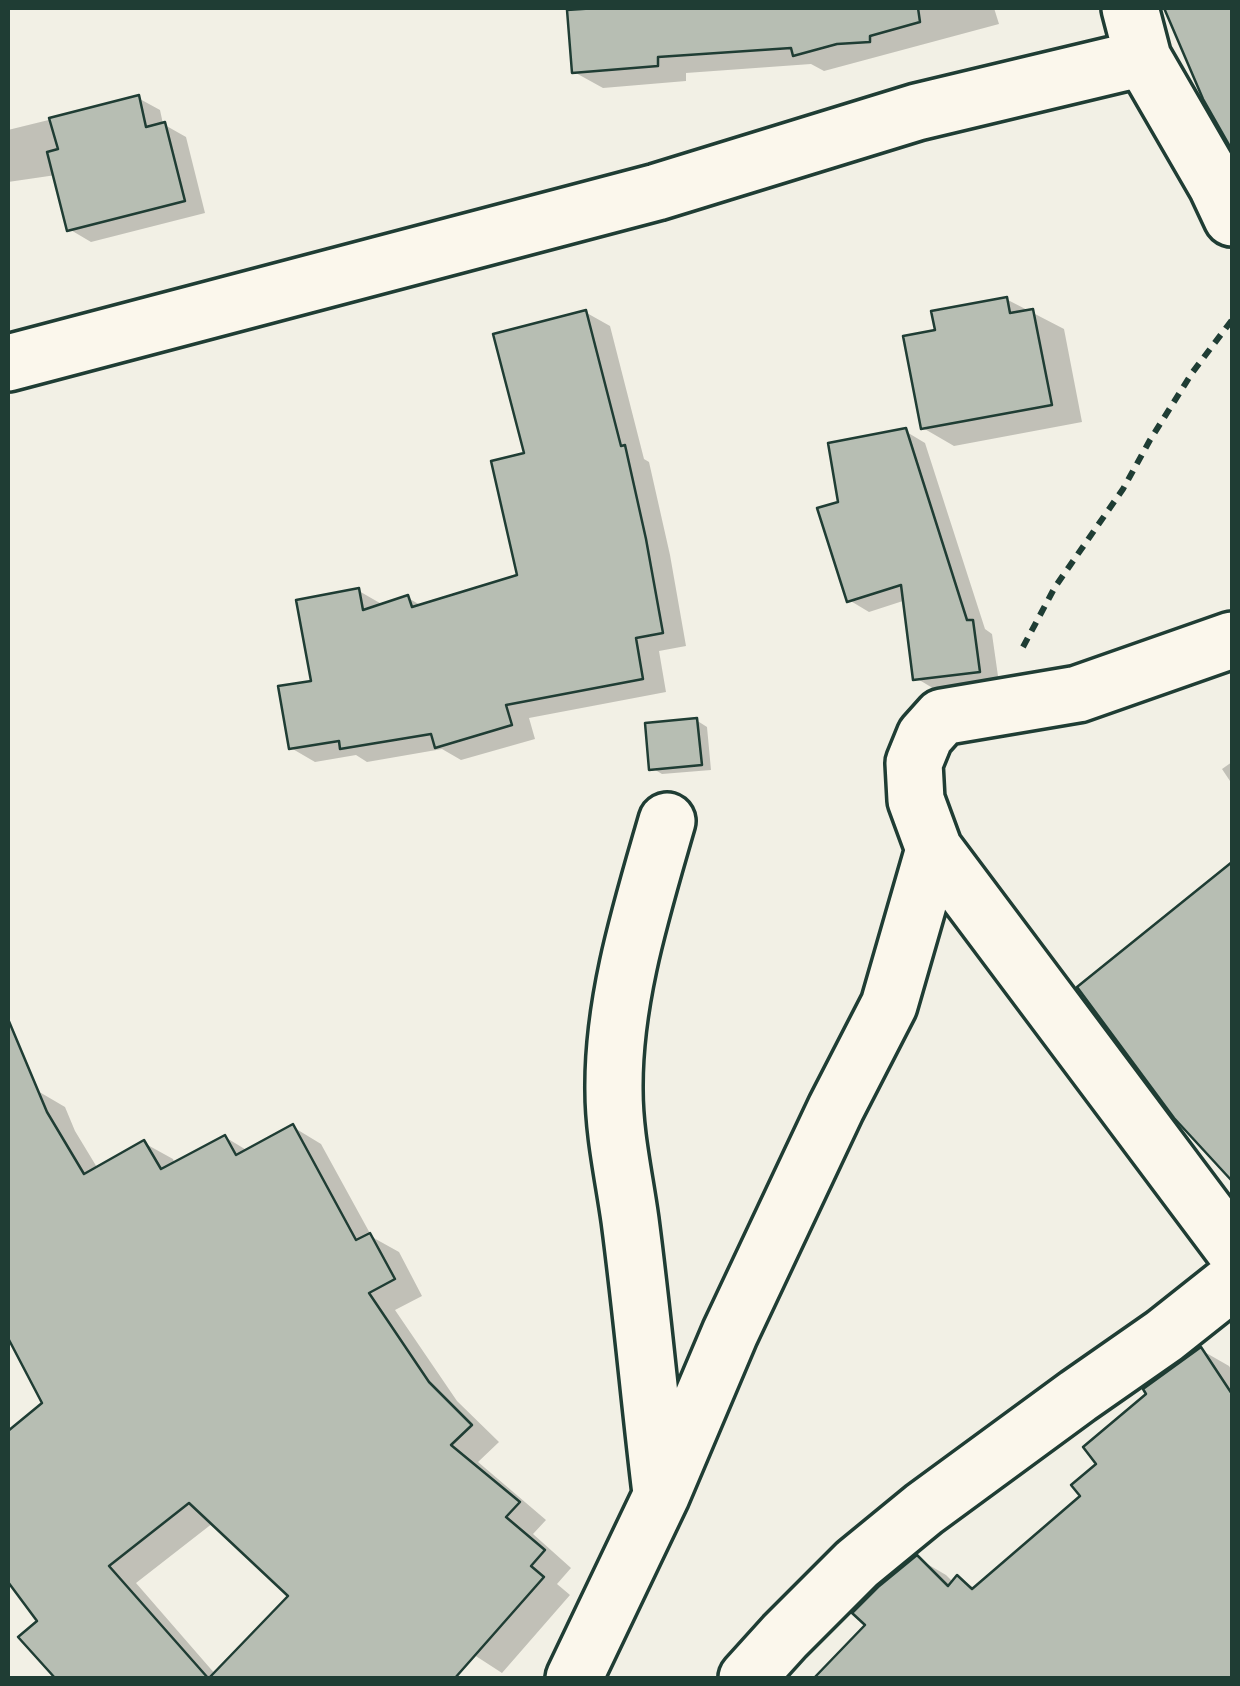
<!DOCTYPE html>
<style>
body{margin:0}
#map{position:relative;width:1240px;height:1686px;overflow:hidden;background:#f2f0e5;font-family:"Gochi Hand",sans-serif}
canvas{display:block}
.frame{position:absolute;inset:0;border:10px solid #1f3d34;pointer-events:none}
</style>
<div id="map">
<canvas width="1240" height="1686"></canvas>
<div class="frame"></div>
</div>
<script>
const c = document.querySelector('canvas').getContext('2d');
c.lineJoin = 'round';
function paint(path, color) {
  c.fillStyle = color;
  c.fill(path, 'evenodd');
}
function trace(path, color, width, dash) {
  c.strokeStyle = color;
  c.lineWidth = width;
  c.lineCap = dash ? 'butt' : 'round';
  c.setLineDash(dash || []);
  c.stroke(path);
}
const shadow = new Path2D(`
 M604,8H994L999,24L824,71L811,64L686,73V81L603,88L574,72Z
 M1167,8H1232V145L1205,98Z
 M138,98L160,110L163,124L186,137L205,213L91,242L69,229L56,175L8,182V130Z
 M1006,299L1064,329L1082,422L954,446L923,428L938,332Z
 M585,312L610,326L644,459L649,462L670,555L686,646L659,651L666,692L529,718L535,739L461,760L442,749L367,762L356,755L315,762L291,748L313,683L359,591L385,606L408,598L422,606L520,577L527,455Z
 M905,431L925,443L985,629L992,634L999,683L936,690L916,678L906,600L869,612L849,600L841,503Z
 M696,720L707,727L711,770L662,774L652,768Z
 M1232,762V784L1222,769Z
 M1232,866V1177L1176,1116L1080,988Z
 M8,1046L20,1053L36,1090L65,1107L75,1131L98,1169L144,1143L173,1159L175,1164L225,1137L248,1151L293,1127L321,1144L372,1237L399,1252L422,1296L395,1310L457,1401L499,1442L478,1462L546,1520L533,1534L571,1568L557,1584L570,1595L502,1673L465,1649L436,1678H58L22,1637L40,1621L8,1578V1434L45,1404L8,1333ZM213,1523L291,1596L216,1675L136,1583Z
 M1201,1350L1229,1366L1232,1371V1678H832L825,1671L868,1625L917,1558L946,1575L954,1583L958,1578L976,1589L1084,1497L1100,1464Z`);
const building = new Path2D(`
 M597,8H918L920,22L870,36V42L837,44L793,56L791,48L658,57V66L572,73L567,10Z
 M1164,8H1232V150L1203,99Z
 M139,95L146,127L165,122L185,201L67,231L47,152L58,149L49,118Z
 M1007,297L1010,313L1033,309L1052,405L921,429L903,336L935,330L931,311Z
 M586,310L621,446L625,445L646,539L663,633L636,638L643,679L506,705L512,725L435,748L431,734L340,749L339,741L289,749L278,686L311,681L296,600L359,588L363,610L408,595L412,607L517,575L491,461L524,453L493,334Z
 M906,428L967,620H973L980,672L913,680L901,585L847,602L817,508L838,502L828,443Z
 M697,718L702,765L649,770L645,723Z
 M1232,862V1181L1174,1118L1077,987Z
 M8,1019L47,1112L84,1174L144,1140L161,1169L225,1135L236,1155L293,1124L356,1240L370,1233L395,1279L369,1293L429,1382L472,1425L451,1445L520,1502L506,1517L545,1550L531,1566L544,1577L455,1678H209L288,1596L189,1503L109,1566L208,1678H55L18,1637L37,1621L8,1582V1431L42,1403L8,1338Z
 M1201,1347L1232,1394V1678H814L865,1625L852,1613L878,1587L917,1555L948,1586L957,1575L972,1589L1080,1496L1071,1485L1096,1464L1083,1447L1146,1394L1143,1389Z`);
const path = new Path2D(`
 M1023,647L1055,587L1123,489L1150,440L1192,373L1232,320`);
const minor = new Path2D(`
 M1130,8L1143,58L1217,186L1232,218
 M8,363L657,192L917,112L1143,58
 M1232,640L1078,694L942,717L925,736L914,763L916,800L934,849L1232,1247
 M661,1493C650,1402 642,1311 630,1220C624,1177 614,1134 614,1090C613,999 642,908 667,821
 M574,1678L661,1496L730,1333L836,1108L889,1005L934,849
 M747,1678L785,1636L857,1564L924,1509L1078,1396L1164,1336L1232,1282`);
paint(shadow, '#0003');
paint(building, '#b7beb3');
trace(building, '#1f3d34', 2.5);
trace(minor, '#1f3d34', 62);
trace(path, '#1f3d34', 6, [10, 8]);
trace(minor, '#fbf7ec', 55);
</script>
